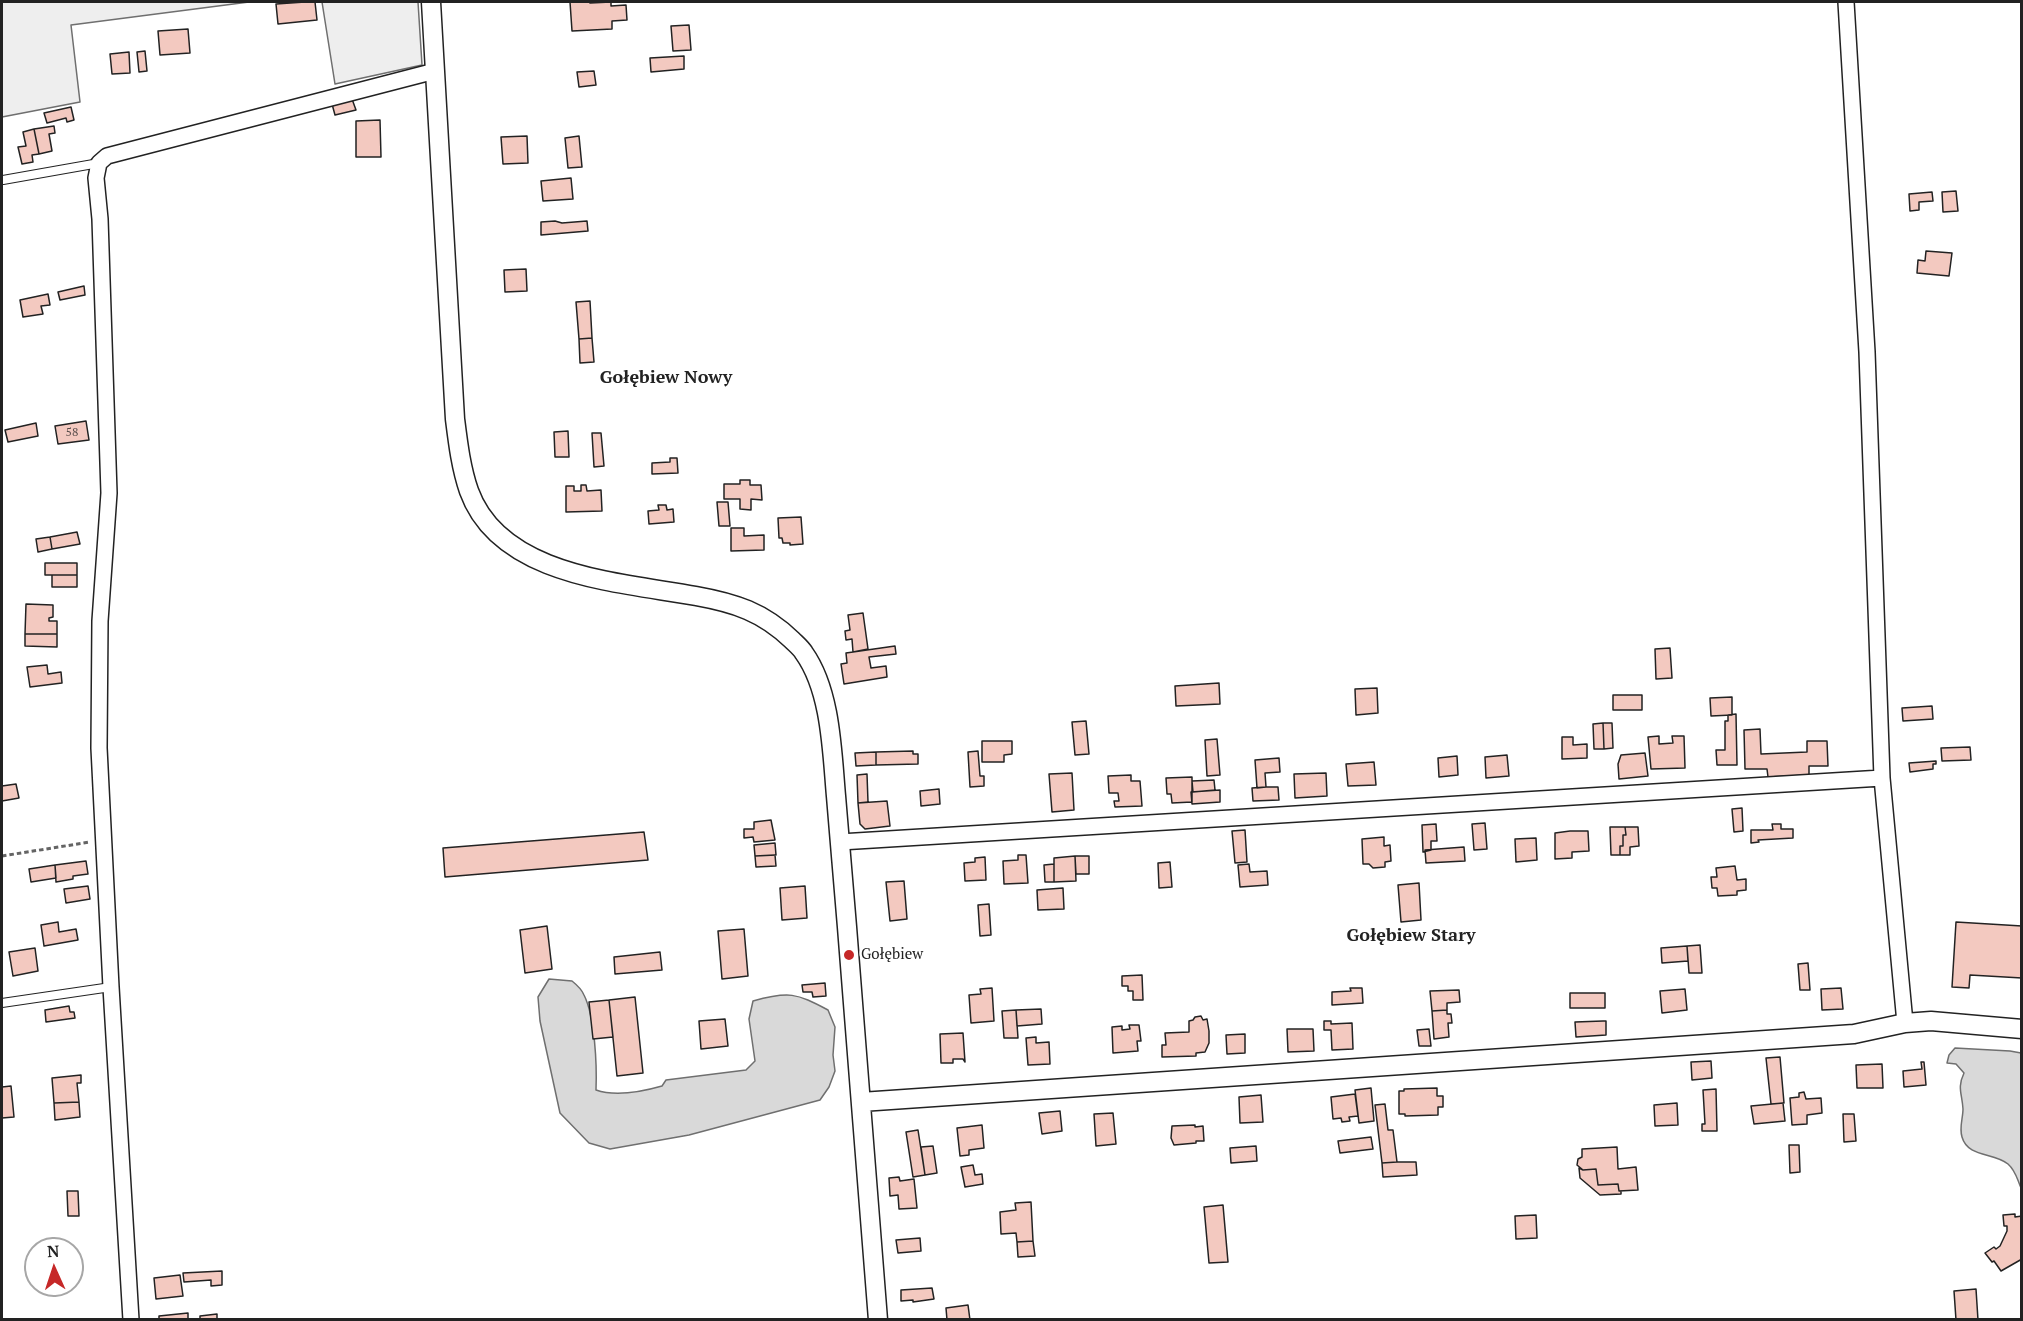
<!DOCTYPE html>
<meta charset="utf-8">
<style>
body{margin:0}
#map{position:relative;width:2023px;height:1321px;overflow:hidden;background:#fff;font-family:"PT Serif",serif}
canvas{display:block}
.frame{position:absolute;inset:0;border:3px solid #222;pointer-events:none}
.north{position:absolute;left:24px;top:1237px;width:60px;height:60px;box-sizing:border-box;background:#fff;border:2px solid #a7a7a7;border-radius:50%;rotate:357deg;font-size:16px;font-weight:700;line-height:24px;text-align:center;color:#222}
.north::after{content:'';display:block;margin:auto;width:21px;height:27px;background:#c62828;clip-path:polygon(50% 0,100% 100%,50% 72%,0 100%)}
</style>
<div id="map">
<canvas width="2023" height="1321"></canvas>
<div class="frame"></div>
<div class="north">N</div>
</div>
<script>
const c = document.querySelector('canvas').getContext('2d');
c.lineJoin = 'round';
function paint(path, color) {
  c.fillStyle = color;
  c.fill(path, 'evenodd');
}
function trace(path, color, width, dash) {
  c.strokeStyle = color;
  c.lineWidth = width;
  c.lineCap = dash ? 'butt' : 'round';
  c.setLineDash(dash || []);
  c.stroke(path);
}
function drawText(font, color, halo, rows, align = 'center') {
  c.font = font + ' "PT Serif",serif';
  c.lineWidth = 4.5;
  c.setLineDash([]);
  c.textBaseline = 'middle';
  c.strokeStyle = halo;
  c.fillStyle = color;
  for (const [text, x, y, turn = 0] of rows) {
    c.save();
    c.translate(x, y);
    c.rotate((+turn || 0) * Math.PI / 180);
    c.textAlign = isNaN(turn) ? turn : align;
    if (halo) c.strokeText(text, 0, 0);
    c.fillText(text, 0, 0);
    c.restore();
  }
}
const green = new Path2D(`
 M2,2H249L71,25L80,102L2,117Z
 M322,2H418L422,65L335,84Z`);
const water = new Path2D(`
 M549,979L572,981C577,985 582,990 584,995C595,1017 597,1065 596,1090C616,1097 641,1092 662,1086L666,1080L746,1070L755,1061L749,1019L753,1001C789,991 796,993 828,1010L835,1027L833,1055L835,1071L829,1087L820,1100L689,1135L610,1149L589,1143L560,1113L540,1021L538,997Z
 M1955,1048L2010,1051L2021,1053V1188C2017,1179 2016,1171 2008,1164C1994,1152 1968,1158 1962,1137C1959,1128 1963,1118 1963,1109C1962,1093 1957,1088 1964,1073L1956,1064L1947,1063L1949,1055Z`);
const building = new Path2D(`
 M305,2H315L317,20L278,24L276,4Z
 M570,2H589L590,3L611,2V6L626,5L627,20L612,21V29L572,31Z
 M689,25L691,50L673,51L671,26Z
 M188,29L190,53L160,55L158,31Z
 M145,51L147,71L139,72L137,52Z
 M129,52L130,73L112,74L110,54Z
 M684,56V69L651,72L650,58Z
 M594,71L596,85L579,87L577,72Z
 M352,99L356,110L335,115L332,104Z
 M71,107L74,120L67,122L66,118L47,123L44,113Z
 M380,120L381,157H356V121Z
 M54,126L55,133L49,134L52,151L39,154L34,129Z
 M34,129L39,154L32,155L33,162L22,164L18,147L26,146L23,132Z
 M527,136L528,163L503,164L501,137Z
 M579,136L582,167L568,168L565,138Z
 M571,178L573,199L543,201L541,181Z
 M1956,191L1958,211L1943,212L1942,192Z
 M1932,192L1933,201L1919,202V210L1910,211L1909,194Z
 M555,221L562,223L587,221L588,231L541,235V222Z
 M1926,251L1952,253L1949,276L1917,273L1918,260L1925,261Z
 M526,269L527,291L505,292L504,270Z
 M84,286L85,295L60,300L58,292Z
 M48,294L50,305L41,306L43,314L23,317L20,300Z
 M590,301L592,338L579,339L576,302Z
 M592,338L594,362L580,363L579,339Z
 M86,421L89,440L58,444L55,426Z
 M36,423L38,436L8,442L5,430Z
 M568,431L569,457H555L554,432Z
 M592,433H601L604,466L594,467Z
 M670,458H677L678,473L652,474V463L670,462Z
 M740,480H750V485H761L762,500L751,499V510L740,509V499H724V484H740Z
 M581,485H586L587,491L601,490L602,511L566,512V486H574V491H581Z
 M717,502H728L730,526H719Z
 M658,505H666L667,510L673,509L674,522L649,524L648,511L659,510Z
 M801,517L803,544L790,545V543H783L782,538H779L778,518Z
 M731,528H744V536L764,535V550L731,551Z
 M77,532L80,544L52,549L50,537Z
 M50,537L52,549L38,552L36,539Z
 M45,563H77V575H45Z
 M52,575H77V587H52Z
 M26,604L53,605V617L49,618V621H57V634H25Z
 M863,613L868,649L853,652L852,639L846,640L845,631L850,630L848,615Z
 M25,634H57V647L25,646Z
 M895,646L896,654L869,657L871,668L886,666L887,677L844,684L841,664L847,663L846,653Z
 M1670,648L1672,678L1656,679L1655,649Z
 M47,665L48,674L61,672L62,683L30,687L27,667Z
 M1219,683L1220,704L1176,706L1175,686Z
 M1377,688L1378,713L1356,715L1355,689Z
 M1613,695H1642V710H1613Z
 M1732,697V715L1711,716L1710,698Z
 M1932,706L1933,719L1903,721L1902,708Z
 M1736,714L1737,765H1717L1716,750H1725V721H1728V715Z
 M1086,721L1089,754L1075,755L1072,722Z
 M1603,723H1612L1613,748L1604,749Z
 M1603,723L1604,749H1594L1593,724Z
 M1760,729L1761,754L1807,752V741H1827L1828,766H1809V775L1768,777L1767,769H1745L1744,730Z
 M1659,736V744L1673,743L1672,736H1684L1685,768L1651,769L1648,737Z
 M1562,737H1573V745L1587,744V758L1562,759Z
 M1217,739L1220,775L1207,776L1205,740Z
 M982,741H1012V754L1004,755V762H982Z
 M1970,747L1971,760L1942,761L1941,748Z
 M913,751V754H918V764L876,765V752Z
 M978,751L980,776H984V786L970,787L968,752Z
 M876,752V765L856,766L855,753Z
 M1645,753L1648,776L1619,779L1618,764L1621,755Z
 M1507,755L1509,776L1486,778L1485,757Z
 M1457,756L1458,775L1439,777L1438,758Z
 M1279,758L1280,772L1265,773L1266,787L1257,788L1255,760Z
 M1936,761V764H1933V769L1910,772L1909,763Z
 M1374,762L1376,785L1348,786L1346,764Z
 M1072,773L1074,810L1052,812L1049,774Z
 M1326,773L1327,796L1295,798L1294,774Z
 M867,774L868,802L858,803L857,775Z
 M1131,775V781H1140L1142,806L1115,807L1114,801H1119L1118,793H1109L1108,776Z
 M1192,777V802L1172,803L1171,794H1167L1166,778Z
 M1214,780L1215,790L1193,792L1192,781Z
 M16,784L19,798L2,801V786Z
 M1266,787H1278L1279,800L1253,801L1252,788Z
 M939,789L940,804L921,806L920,791Z
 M1220,790V802L1192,804L1191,792Z
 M887,801L890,826L865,829L860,824L858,803Z
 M1742,808L1743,831L1734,832L1732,809Z
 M771,820L775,840L754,842L753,837L744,838V829H754V822Z
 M1485,823L1487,849L1474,850L1472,824Z
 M1436,824L1437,841H1431V850L1423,852L1422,825Z
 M1772,824H1781V829H1793V838L1758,840L1759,842L1751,843V830H1773Z
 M1610,827H1625L1626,835H1623V846H1620V855H1611Z
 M1625,827H1638L1639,846L1630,847V855H1620V846H1623V835H1626Z
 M1245,830L1247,862L1235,863L1232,831Z
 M1570,831H1588L1589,851L1572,852V858L1555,859V833Z
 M644,832L648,860L445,877L443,848Z
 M1384,837V846L1390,845L1391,861L1385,862V867L1373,868L1369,864H1363L1362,839Z
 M1536,838L1537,860L1516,862L1515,839Z
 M775,843L776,855L755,856L754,845Z
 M1464,847L1465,861L1426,863L1425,850Z
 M775,855L776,866L756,867L755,856Z
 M1018,855H1026L1028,883L1004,884L1003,861L1018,860Z
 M1075,856H1089V874H1076Z
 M1075,856L1076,881L1054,882V858Z
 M985,857L986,880L965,881L964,863L975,862V858Z
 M86,861L88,874L73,876V879L56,882L55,865Z
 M1170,862L1172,887L1159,888L1158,863Z
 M1054,864V882H1045L1044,865Z
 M1249,864L1250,872L1267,871L1268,885L1240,887L1238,865Z
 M55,865L56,878L31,882L29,869Z
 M1735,866L1737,880L1746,879V890L1737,891V895L1718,896L1717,888H1712L1711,877H1717L1716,868Z
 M904,881L907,919L890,921L886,882Z
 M1419,883L1421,920L1401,922L1398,885Z
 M88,886L90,899L66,903L64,889Z
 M805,886L807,918L782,920L780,888Z
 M1063,888L1064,909L1038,910L1037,890Z
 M989,904L991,935L980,936L978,905Z
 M58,922L59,932L76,929L78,940L44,946L41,925Z
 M1956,922L2022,926V978L1970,975L1969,988L1952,987Z
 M547,926L552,969L525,973L520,930Z
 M744,929L748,976L722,979L718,931Z
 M1700,945L1702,973H1689L1687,946Z
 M1687,946L1688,961L1662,963L1661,948Z
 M35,948L38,971L13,976L9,952Z
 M660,952L662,970L615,974L614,957Z
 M1808,963L1810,990H1800L1798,964Z
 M1142,975L1143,1000H1133V991H1128V986H1122V976Z
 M825,983L826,996L813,997L812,992H803L802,985Z
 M992,988L994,1021L971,1023L969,995L981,994L980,989Z
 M1350,988H1362L1363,1003L1332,1005V992L1351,991Z
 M1841,988L1843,1009L1822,1010L1821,989Z
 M1685,989L1687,1010L1662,1013L1660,991Z
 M1459,990L1460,1002L1447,1003V1010L1432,1011L1430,991Z
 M1570,993H1605V1008H1570Z
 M635,997L643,1073L617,1076L609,1000Z
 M609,1000L613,1037L593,1039L589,1002Z
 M69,1006L70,1012H74L75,1018L46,1022L45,1010Z
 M1041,1009L1042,1024L1017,1026L1016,1010Z
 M1016,1010L1018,1038H1004L1002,1011Z
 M1447,1010V1014H1451L1452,1023H1448L1449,1037L1434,1039L1432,1011Z
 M1201,1016L1203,1020L1207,1019L1209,1031V1043L1205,1052L1196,1053V1056L1162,1057V1045H1166L1165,1033L1189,1032V1021L1193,1020L1195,1017Z
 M725,1019L728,1046L701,1049L699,1021Z
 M1324,1021H1331V1024L1352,1023L1353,1049L1332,1050L1331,1030H1324Z
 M1603,1021H1606V1035L1576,1037L1575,1022Z
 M1129,1025H1139L1141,1041H1137L1138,1051L1113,1053L1112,1027L1122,1026V1030L1130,1029Z
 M1287,1029H1313L1314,1051L1288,1052Z
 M1429,1029L1431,1046H1419L1417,1030Z
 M963,1033L965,1062L963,1059H953V1063H941L940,1034Z
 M1245,1034V1053L1227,1054L1226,1035Z
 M1036,1037V1043L1049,1042L1050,1064L1028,1065L1026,1038Z
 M1780,1057L1784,1103L1771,1104L1766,1058Z
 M1711,1061L1712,1078L1692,1080L1691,1062Z
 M1921,1062H1924L1926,1085L1904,1087L1903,1071L1922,1069Z
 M1882,1064L1883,1088H1857L1856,1065Z
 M81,1075V1083H77L79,1102L54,1103L52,1078Z
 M11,1086L14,1117L2,1118V1087Z
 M1371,1088L1374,1121L1359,1123L1355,1090Z
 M1437,1088V1096H1443V1107H1438V1115L1405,1116V1114H1399V1091H1404V1089Z
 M1716,1089L1717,1131H1702V1124H1705L1703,1090Z
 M1804,1092L1806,1099L1821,1098L1822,1113L1807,1115V1124L1792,1125L1790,1098L1799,1097V1093Z
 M1355,1094L1358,1116L1349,1117L1350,1121L1342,1122L1341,1118L1333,1119L1331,1097Z
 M1261,1095L1263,1122L1240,1123L1239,1097Z
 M79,1102L80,1117L55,1120L54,1103Z
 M1677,1103L1678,1125L1655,1126L1654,1105Z
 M1783,1103L1785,1121L1754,1124L1751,1106Z
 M1385,1104L1388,1130H1393L1397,1162L1382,1163L1375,1105Z
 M1060,1111L1062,1131L1042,1134L1039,1113Z
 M1113,1113L1116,1144L1096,1146L1094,1114Z
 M1843,1114H1854L1856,1141L1844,1142Z
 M982,1125L984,1148L969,1150V1155L960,1156L957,1128Z
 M1195,1125V1127L1203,1126L1204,1141H1196V1143L1174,1145L1171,1138L1172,1126Z
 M918,1130L925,1175L913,1177L906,1132Z
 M1371,1137L1373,1149L1340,1153L1338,1141Z
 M1789,1145H1799L1800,1172L1790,1173Z
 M933,1146L937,1173L925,1175L921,1147Z
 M1256,1146L1257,1161L1231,1163L1230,1148Z
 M1617,1147L1618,1169L1636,1167L1638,1190L1619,1191L1618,1184L1598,1185L1596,1169L1583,1170L1577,1165L1578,1159L1582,1157V1149Z
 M1397,1162H1416L1417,1175L1383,1177L1382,1163Z
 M973,1165L975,1175L982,1174L983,1184L965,1187L961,1167Z
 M1579,1168L1583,1170L1596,1169L1598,1185L1618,1184L1619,1191H1621V1194L1600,1195L1580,1178Z
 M899,1177L900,1181L914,1179L917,1208L899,1209L898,1195L890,1196L889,1178Z
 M67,1191H78L79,1216H68Z
 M1031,1202L1033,1241L1017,1242L1016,1233L1001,1234L1000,1212L1016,1210L1015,1203Z
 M1223,1205L1228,1262L1209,1263L1204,1207Z
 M2015,1214V1217L2022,1216V1259L2001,1271L1994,1261L1992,1262L1985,1253L1994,1247L1996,1249L2000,1246L2007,1231V1226H2004L2003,1215Z
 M1536,1215L1537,1238L1516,1239L1515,1216Z
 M920,1238L921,1251L898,1253L896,1240Z
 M1033,1241L1035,1256L1018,1257L1017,1242Z
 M222,1271V1285L211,1286V1280L184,1282L183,1273Z
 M180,1275L183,1296L156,1299L154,1278Z
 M932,1288L934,1299L913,1302V1300L901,1301V1290Z
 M1976,1289L1978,1320H1956L1954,1291Z
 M968,1305L970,1320H947L946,1308Z
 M188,1313V1320H159V1316Z
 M217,1314V1320H200V1316Z`);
const path = new Path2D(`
 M2,856L90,842`);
const service = new Path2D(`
 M3,180L99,163
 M2,1003L111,987`);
const minor = new Path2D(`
 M1846,2L1867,352L1882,778L1905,1023
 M840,842L1882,778
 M131,1320L111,987L99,748L100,621L109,493L100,219L96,178L99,163L107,156L435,71`);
const tertiary = new Path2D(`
 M431,2L455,419C458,443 461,468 469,491C500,577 620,582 696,596C735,603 763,612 792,640C796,644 801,648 804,653C831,691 832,751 836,796C840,840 843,883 847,927C857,1058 868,1189 878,1320
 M861,1102L1854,1034L1905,1023L1931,1021L2022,1029`);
const markers = [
 [849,955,6,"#c62828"]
];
const numberNames = [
 ["58",72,433]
];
const poiNames = [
 ["Gołębiew",861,955]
];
const quarterNames = [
 ["Gołębiew Nowy",666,378],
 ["Gołębiew Stary",1411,936]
];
paint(green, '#eee');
trace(green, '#6f6f6f', 1.5);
paint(water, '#d9d9d9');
trace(water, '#6f6f6f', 1.5);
paint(building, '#f3c9c0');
trace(building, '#222', 1.5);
trace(service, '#222', 10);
trace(minor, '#222', 18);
trace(tertiary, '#222', 21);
trace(path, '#646464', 3, [4.5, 3]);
trace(service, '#fff', 8);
trace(minor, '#fff', 15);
trace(tertiary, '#fff', 18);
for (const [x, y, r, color] of markers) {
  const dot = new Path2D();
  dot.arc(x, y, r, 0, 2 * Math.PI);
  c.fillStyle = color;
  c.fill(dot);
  trace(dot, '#fff', 2);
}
drawText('12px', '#564c4a', null, numberNames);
drawText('15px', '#222', '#fff', poiNames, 'left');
drawText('bold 18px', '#222', '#fff', quarterNames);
</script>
